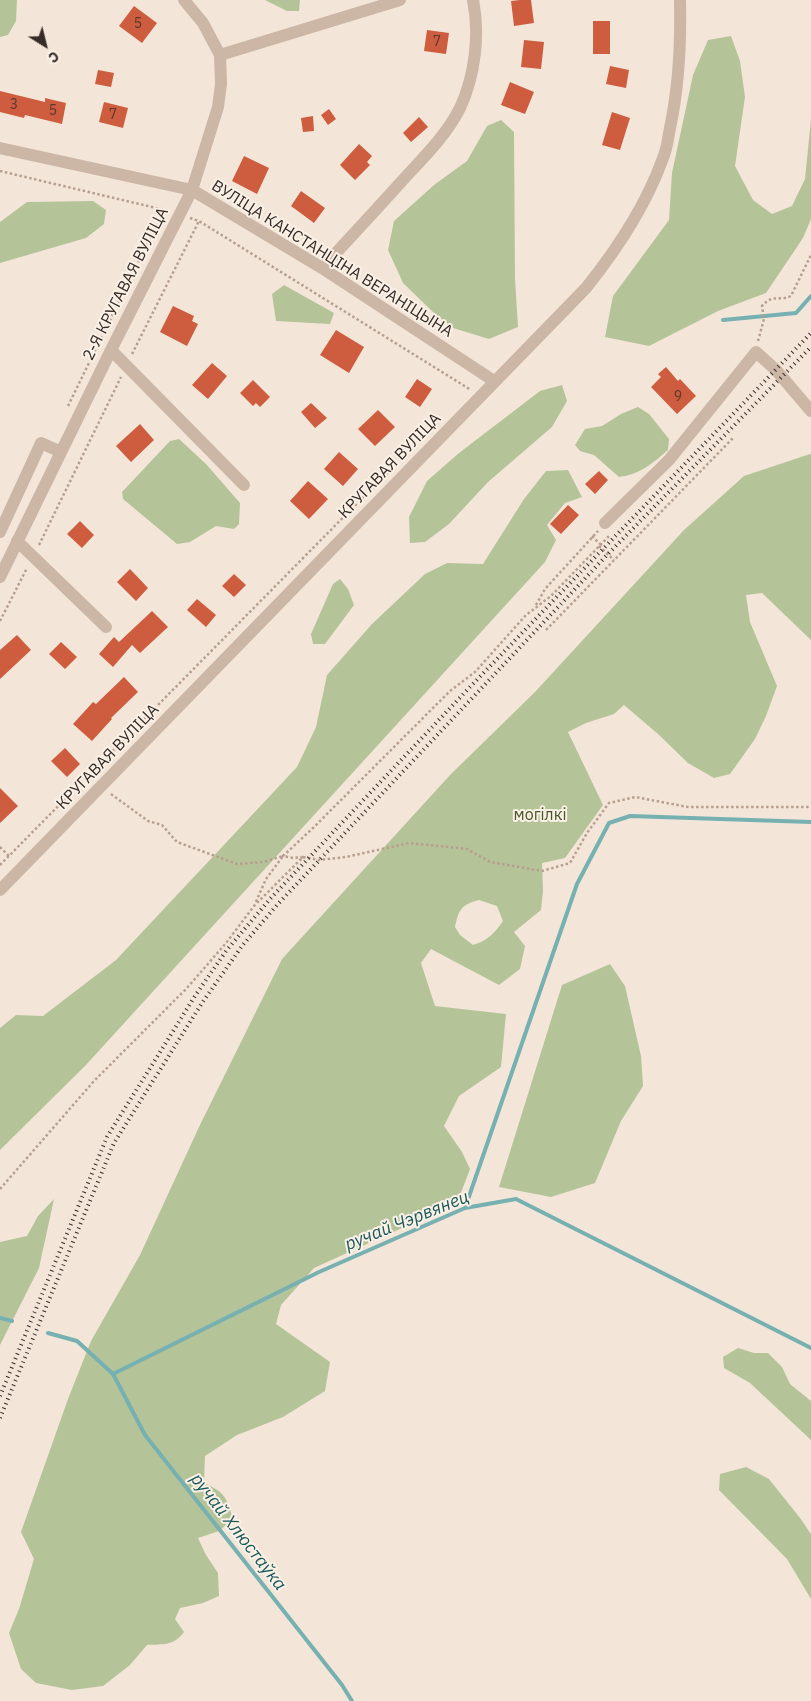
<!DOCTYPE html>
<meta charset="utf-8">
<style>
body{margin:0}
#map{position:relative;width:811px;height:1701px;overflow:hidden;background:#f3e6d9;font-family:"IBM Plex Sans",sans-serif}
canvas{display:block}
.north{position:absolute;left:20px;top:20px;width:50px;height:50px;-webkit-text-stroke:4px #faf1e6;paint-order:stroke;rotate:144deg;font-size:14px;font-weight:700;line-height:20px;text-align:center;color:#372b27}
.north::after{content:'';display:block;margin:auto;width:18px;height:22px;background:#372b27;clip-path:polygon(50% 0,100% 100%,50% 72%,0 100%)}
</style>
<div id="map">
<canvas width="811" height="1701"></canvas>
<div class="north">С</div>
</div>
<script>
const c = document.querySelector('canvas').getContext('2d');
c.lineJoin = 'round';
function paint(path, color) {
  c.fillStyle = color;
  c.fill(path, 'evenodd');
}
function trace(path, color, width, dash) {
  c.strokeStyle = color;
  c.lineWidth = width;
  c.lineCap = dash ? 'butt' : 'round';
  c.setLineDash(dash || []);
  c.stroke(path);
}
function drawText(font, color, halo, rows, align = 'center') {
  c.font = font + ' "IBM Plex Sans",sans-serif';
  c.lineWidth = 4;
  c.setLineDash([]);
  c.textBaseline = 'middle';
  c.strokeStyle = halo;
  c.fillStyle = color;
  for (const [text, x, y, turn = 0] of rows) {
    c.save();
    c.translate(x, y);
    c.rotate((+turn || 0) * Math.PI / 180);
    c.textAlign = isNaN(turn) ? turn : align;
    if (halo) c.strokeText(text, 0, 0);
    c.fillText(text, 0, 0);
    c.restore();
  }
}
const green = new Path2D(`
 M0,0H17L16,21L8,35L0,37Z
 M265,0H300L299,11H287Z
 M731,36L740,61L745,97L735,166L753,200L772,214L792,206L805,179L811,119V219L803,238L766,293L718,311L649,346L605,337L613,296L669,220L672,173L693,75L708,40Z
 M501,120L514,132L515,278L518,327L489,339L453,328L435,314L403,283L388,250L394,221L434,185L467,161L487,126Z
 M93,201L106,210L104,224L86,238L0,263V222L27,202Z
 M284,285L334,313L330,324L276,321L272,294Z
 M562,385L567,401L552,427L488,482L449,524L425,542L410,543L409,517L427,481L459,453L540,391Z
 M638,407L649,414L669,439L668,450C653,463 639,475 619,477L594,455L580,451L575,445L585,429L602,426L621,414Z
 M179,439L206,464L240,503L239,524L234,529L216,526L190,542L177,544L123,499L122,492L170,441Z
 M810,454H811V640L762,593L746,595L750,622L777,686L766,716L755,739L730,774L714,778L688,763L658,734L624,705L614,714L586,723L568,732L603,805L565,858L542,863L543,891L541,910L514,932L525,946L520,969L499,985L431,949L421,963L435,1006L506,1014L501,1067L459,1096L444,1126L462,1152L470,1169L457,1203L314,1268L281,1305L276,1324L330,1362L325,1391L283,1417L237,1435L205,1456L204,1483C226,1493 226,1497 233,1519L219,1531L198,1538L206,1555L218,1573L219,1596L203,1603L180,1608L175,1619L184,1632C174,1646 163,1644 147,1645L130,1665L103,1686L72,1690L36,1683L21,1669L9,1633L19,1609L34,1559L21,1532L68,1399L91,1341L140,1255L199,1127L282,959L451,774L535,692L684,530L744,476ZM479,900L497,906L503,921C495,933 487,941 473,945L460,935L455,927C459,909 461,905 479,900Z
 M568,470L582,497L565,503L547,525L556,540L545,562L85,1066L0,1150V1028L16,1015L43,1016L116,960L297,767L316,727L327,675L372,624L425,574L447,563L483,564L524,499L546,471Z
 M340,579L348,589L354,605L325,644H313L311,634L333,584Z
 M610,964L625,986L641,1056L643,1086L621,1121L595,1183L551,1197L499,1187L562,985Z
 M54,1199L39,1268L0,1345V1242L27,1236L38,1216Z
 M738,1348L754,1353H768L782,1367L790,1384L811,1401V1440L750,1383L724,1368L723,1357Z
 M746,1467L769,1479L800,1518L811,1534V1599L787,1559L719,1490L720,1474Z`);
const stream = new Path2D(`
 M723,320L796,313L811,296
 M465,1208L577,884L609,823L630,816L811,822
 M0,1318L12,1321
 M48,1333L77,1341L113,1374L319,1272L465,1208L516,1199L811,1348
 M113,1374L145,1435L342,1685L352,1701`);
const building = new Path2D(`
 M520,0H531L534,23L514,26L511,1Z
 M134,6L157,23L142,43L119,26Z
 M593,21H610V54H593Z
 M427,30L449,33L446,54L424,51Z
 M524,40L544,42L541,69L521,67Z
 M610,66L629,70L626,88L606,84Z
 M98,70L114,73L111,87L95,84Z
 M510,82L534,92L525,114L501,105Z
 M0,91L45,102V98L66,103L62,124L25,115L24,118L0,112Z
 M104,102L128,108L123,128L99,122Z
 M329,109L336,119L328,125L321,115Z
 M612,112L630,118L620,150L602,145Z
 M313,116L314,131L303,132L301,118Z
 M419,117L428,127L411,142L403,133Z
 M359,144L372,156L367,162L370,165L355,180L340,165Z
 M244,156L269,168L257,194L232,181Z
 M301,191L325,208L314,223L291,206Z
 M173,306L194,316L192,321L198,324L187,346L160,332Z
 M336,330L364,347L349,373L320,355Z
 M212,363L227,376L208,399L192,385Z
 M666,367L678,381L680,379L696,396L677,414L651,387L661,377L658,374Z
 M417,379L432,389L420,407L405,397Z
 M253,380L270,397L260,407L256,403L253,406L240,393Z
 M311,403L327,418L315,428L301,412Z
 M378,410L395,427L375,446L358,429Z
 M140,424L154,440L131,462L116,446Z
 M339,452L358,469L343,486L324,469Z
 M599,471L608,480L595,494L585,484Z
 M308,481L328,499L309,519L290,501Z
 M568,505L579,515L561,534L550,524Z
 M80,521L94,535L82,548L67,534Z
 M130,569L148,588L136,601L117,582Z
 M234,574L246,585L234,597L222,586Z
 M197,599L216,615L206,627L187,610Z
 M152,611L168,627L140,653L132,645L113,667L99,654L114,637L119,642Z
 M17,635L31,650L0,679V650Z
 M61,642L77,657L65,669L49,654Z
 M124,677L138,692L111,718L112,719L92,741L73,724L93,702L96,704Z
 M65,748L80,764L67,777L51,761Z
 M0,788L18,806L0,823Z`);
const path = new Path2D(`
 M0,171L169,211
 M190,218L199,221L471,390
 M758,341L764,319L762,306C773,293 779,302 791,296L811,255
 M132,354L199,221
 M68,406L164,209
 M592,536L600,544
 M39,545L121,377
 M599,546L614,560
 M536,605L545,589L598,531
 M0,621L27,568
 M546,630L733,438
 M111,794L148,821L162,825L177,842L237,864L263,862L283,856L266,879L255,904
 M0,847L9,856
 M303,857L319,860L346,857L409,843L467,849L490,862L542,871L570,863L587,833L609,803L635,797L688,807H811
 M0,865L389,471
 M0,1189L94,1081L187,988L226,943L254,906L303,857L293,858L283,856L313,828L450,691L475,672L526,615L551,596L610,535`);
const minor = new Path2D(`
 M220,55L400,0
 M0,148L192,190L322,268L494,381
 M322,268C348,240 375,211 401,182C422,159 446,136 460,108C475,76 480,34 473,0
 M111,350L244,485
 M605,523L669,460L756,352L776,370L811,411
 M0,532L41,443L61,452
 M17,541L106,627
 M0,577L111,350L192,190L218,107L221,84L220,55L203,23L184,0
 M0,890L586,288C618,248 646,206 663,158C667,149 668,138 670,128C679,86 681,44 680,0`);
const rail = new Path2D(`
 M0,1396L107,1137L195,996L226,951L270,899L470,687L811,333
 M0,1418L114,1143L202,1003L242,946L277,905L608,554L811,347`);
const numberNames = [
 ["5",138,24],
 ["7",437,42],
 ["3",14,105],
 ["5",53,111],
 ["7",113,115],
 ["9",678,397]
];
const streetNames = [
 ["ВУЛІЦА КАНСТАНЦІНА ВЕРАНІЦЫНА",332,259,32],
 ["2-Я КРУГАВАЯ ВУЛІЦА",126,284,-63],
 ["КРУГАВАЯ ВУЛІЦА",390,466,-46],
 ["КРУГАВАЯ ВУЛІЦА",108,757,-46]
];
const parkNames = [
 ["могілкі",540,815]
];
const waterNames = [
 ["ручай Чэрвянец",407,1221,-22],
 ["ручай Хлюстаўка",238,1532,52]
];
paint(green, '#b5c399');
trace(stream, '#77b0b1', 4);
paint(building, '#cd5d3e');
trace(path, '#b79f8f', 2.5, [2.5, 2.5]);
trace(minor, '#ccb6a5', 12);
trace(rail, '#372b27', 4, [1, 4]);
drawText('14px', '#5c382d', null, numberNames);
drawText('16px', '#372b27', '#faf1e6', streetNames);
drawText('16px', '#475629', '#faf1e6', parkNames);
drawText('italic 18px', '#1a585a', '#faf1e6', waterNames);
</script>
